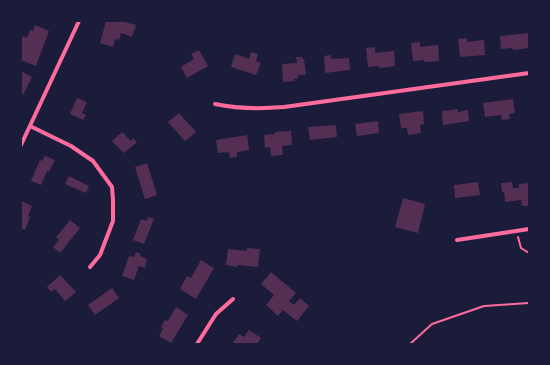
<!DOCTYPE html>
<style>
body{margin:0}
#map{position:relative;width:550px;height:365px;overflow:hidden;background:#1b1b3a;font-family:Commissioner,sans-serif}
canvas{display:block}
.frame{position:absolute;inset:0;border:22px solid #1b1b3a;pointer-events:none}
</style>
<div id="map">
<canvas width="550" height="365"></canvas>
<div class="frame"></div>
</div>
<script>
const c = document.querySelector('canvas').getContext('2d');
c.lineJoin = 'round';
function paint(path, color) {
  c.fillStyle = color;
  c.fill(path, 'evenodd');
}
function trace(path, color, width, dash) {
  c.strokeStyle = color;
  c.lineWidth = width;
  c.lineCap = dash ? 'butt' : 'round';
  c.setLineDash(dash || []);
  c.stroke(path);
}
const building = new Path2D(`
 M106,21H125V22L136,25L132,37L121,33L119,40L115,39L113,47L100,43Z
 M35,25L49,31L36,66L21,60L22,53H21V41L23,36L27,38L30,30L33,31Z
 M528,33L529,48L513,50L512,48L501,49L500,36Z
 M467,38V42L484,40L485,55L460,57L458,39Z
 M420,42V47L438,45L439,61L424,62V60L413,61L411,43Z
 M375,47V53L394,51L395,66L379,68V66L368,67L366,48Z
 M199,50L208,66L187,78L181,67L194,59L191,54Z
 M251,52L258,54L256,61L261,63L256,75L231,67L235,54L249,59Z
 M331,55V59L349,58L350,70L325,73L324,56Z
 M296,57H302V59H304L306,75H298V78L294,79L295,81L283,82L282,64L297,63Z
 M21,71L32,77L23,95L21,94Z
 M77,98L87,102L82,113L86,115L83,120L70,114Z
 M513,99L515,113L509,114L510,119L502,120L501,115L485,117L483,103Z
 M458,109V112L468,110L469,121L443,125L442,111Z
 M423,111L424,124L420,125L421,133L408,135L407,128H401L399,114Z
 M179,113L196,132L185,141L168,122Z
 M378,121L379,133L357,136L355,124Z
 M336,125L337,137L310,140L308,127Z
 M291,131L292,145L282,146L283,155L271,156L270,147L265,148L264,135L275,134V132Z
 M122,132L131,141L133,138L137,142L124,153L112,141Z
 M247,135L249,150L237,152V157L230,158L229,152L218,153L216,140Z
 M45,156L55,160L49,172L47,171L41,185L31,181L40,160L42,161Z
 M147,163L157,195L145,199L135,167Z
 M69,176L89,186L86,193L65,184Z
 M478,182L480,195L455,198L454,185Z
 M512,182L513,188H519V184L529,183V206H522L521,200L505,202L504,192H502L501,183Z
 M403,198L425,204L418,233L395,227Z
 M22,201L32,206L28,216L30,217L25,230L21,228Z
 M148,217L154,219L144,244L133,240L141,219L147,221Z
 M70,220L80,228L60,253L53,247L59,240L56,237Z
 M247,248L260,249L258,267L238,265L237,267L226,265L228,249L247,251Z
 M136,252L141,254L140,256L147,259L145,268L139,266L134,280L122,276L129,256L134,257Z
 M201,260L214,268L196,299L180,289L187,276L191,278Z
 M271,272L296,293L289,301L294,305L300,298L309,306L297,321L283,310L278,316L266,305L274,295L261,284Z
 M60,275L76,292L65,301L55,289L51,292L47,287Z
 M112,288L119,298L95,315L88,305Z
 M176,307L188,315L171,343L159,336L163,329L161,327L165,320L168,321Z
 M249,330L261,338L257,344H232L239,334L244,337Z`);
const path = new Path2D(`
 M518,237L521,248L529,253`);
const service = new Path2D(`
 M410,344L432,324L484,306L529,303`);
const minor = new Path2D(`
 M215,104C238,109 260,109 284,107L529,73
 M30,126L71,146L93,161L112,187L113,200V221L100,255L90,267
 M21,145L79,21
 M457,240L529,229
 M197,344L216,314L233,299`);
paint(building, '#542f53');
trace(path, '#ff6b9d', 2);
trace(service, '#ff6b9d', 2);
trace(minor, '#ff6b9d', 4);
</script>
